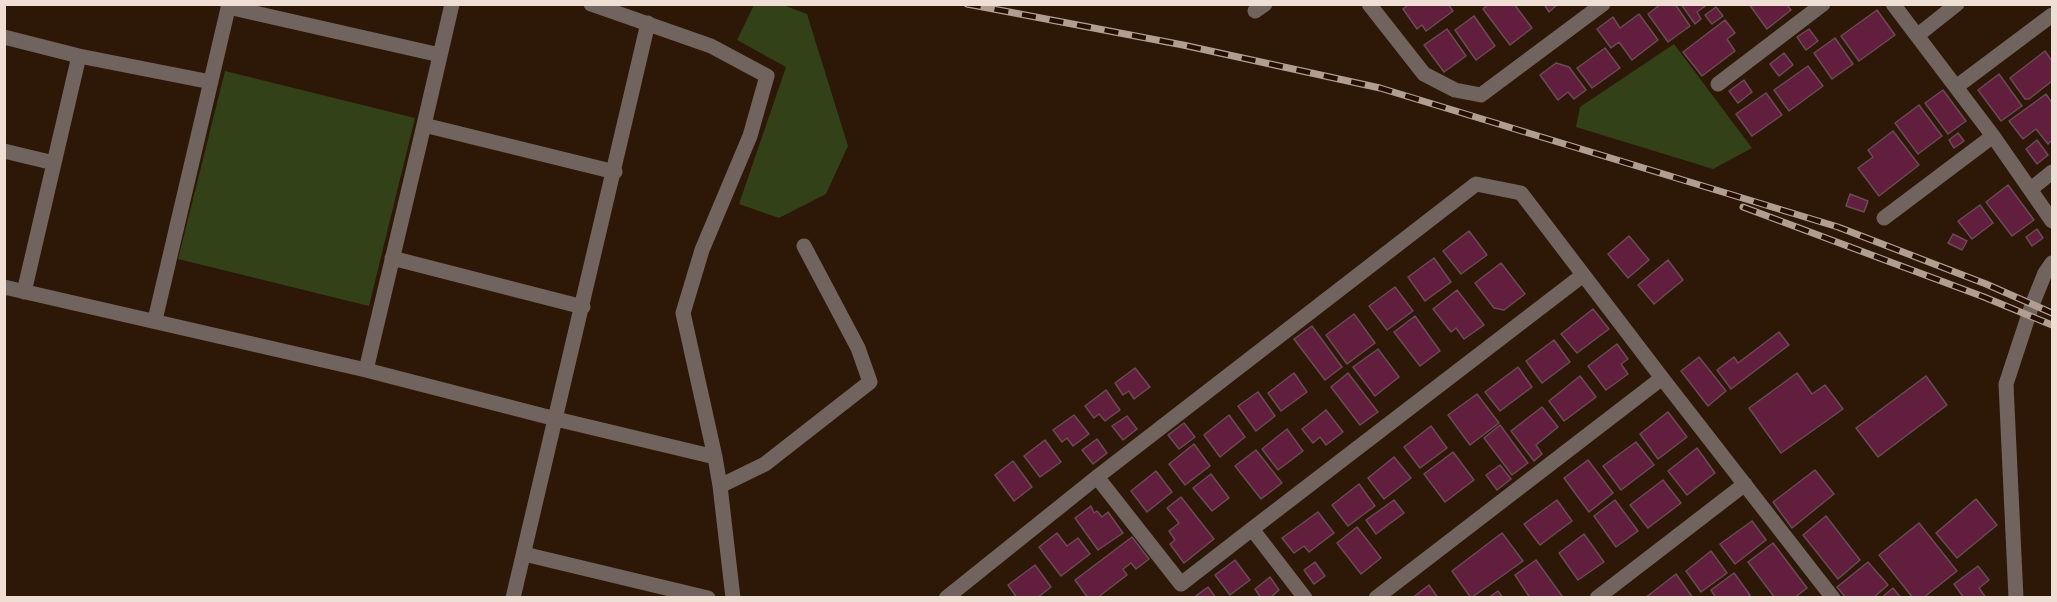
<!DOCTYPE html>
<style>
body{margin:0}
#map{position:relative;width:2057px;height:602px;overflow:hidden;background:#2d1706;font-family:"Space Grotesk",sans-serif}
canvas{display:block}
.frame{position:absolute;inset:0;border:6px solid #eeded3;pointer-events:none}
</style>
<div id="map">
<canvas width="2057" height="602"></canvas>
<div class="frame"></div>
</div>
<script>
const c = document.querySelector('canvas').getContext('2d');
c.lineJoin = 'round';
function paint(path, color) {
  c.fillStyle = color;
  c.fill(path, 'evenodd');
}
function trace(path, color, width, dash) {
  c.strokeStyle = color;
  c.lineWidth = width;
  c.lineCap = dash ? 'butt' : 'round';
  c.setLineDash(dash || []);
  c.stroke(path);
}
const green = new Path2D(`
 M754,5H783L807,14L848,146L826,194L779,218L739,204L786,67L737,40Z
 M1674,44L1752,148L1713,169L1576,127L1580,107Z
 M225,71L415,118L369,306L178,259Z`);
const building = new Path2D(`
 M1409,4H1448L1453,11L1426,31L1422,25L1417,29L1403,9Z
 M1488,4H1514L1532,28L1510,45L1483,9Z
 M1544,4H1558L1549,12Z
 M1661,4H1675L1690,26L1668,42L1648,14Z
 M1681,4H1708L1697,12L1701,19L1695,24Z
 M1749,4H1786L1791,10L1767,29Z
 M1716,7L1723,16L1712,24L1705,15Z
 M1877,10L1895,35L1859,61L1841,36Z
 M1639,14L1658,40L1632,60L1619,42L1611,48L1597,29L1613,17L1620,28Z
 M1474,16L1495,46L1476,60L1455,30Z
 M1725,20L1735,33L1727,39L1735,51L1702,76L1683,52Z
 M1447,29L1466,56L1444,72L1424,45Z
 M1809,29L1818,41L1806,50L1797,37Z
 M1835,38L1853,64L1832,79L1814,53Z
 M1605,48L1620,68L1592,88L1577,68Z
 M2045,51L2052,61V81L2029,99H2025L2010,78Z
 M1784,53L1793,65L1779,76L1770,64Z
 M1556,63L1569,67L1586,90L1574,99L1568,92L1558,100L1540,75Z
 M1808,66L1823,86L1789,111L1774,90Z
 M1999,74L2022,106L2001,121L1978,90Z
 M1744,80L1752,92L1738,103L1729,91Z
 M1943,90L1966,121L1948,134L1925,103Z
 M1766,93L1782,115L1752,136L1736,114Z
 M2046,94L2052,103V140L2048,144L2036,129L2023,139L2009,121Z
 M1919,105L1942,136L1918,154L1895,123Z
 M1893,131L1919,165L1879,196L1858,168L1873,157L1868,150Z
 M1958,133L1964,141L1954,148L1949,140Z
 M2037,140L2048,155L2037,164L2026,149Z
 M2008,185L2034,220L2012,236L1986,202Z
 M1850,194L1868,201L1864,212L1846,206Z
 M1980,205L1993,223L1972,239L1958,221Z
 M2037,229L2043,238L2032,246L2026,237Z
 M1469,231L1487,255L1461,274L1443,251Z
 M1953,234L1967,241L1962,250L1948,243Z
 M1629,236L1649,260L1628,278L1608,254Z
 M1434,258L1451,282L1425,301L1408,277Z
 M1668,260L1683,280L1654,304L1638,285Z
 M1501,263L1525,294L1504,310L1494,308L1475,283Z
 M1395,287L1413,311L1387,330L1369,306Z
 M1457,290L1484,325L1464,339L1456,328L1451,332L1433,309Z
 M1593,309L1609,329L1577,353L1561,334Z
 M1354,314L1375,343L1347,364L1326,335Z
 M1415,316L1440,351L1420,366L1394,332Z
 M1312,326L1342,367L1325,380L1294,339Z
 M1779,332L1789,345L1731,389L1717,370L1734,357L1738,363Z
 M1554,340L1570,362L1542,383L1526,361Z
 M1617,344L1628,359L1621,364L1628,374L1606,390L1588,366Z
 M1378,349L1399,377L1375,396L1353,367Z
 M1699,357L1726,391L1708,406L1681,371Z
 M1518,367L1532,387L1500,411L1485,392Z
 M1135,368L1150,387L1134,399L1129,391L1123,395L1115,383Z
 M1294,373L1307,392L1281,411L1268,393Z
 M1348,373L1378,412L1360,425L1331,387Z
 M1797,373L1812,394L1825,385L1843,409L1781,453L1749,408Z
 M1580,376L1596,397L1564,421L1549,401Z
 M1926,376L1947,405L1878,457L1856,428Z
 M1106,390L1120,410L1105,421L1099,414L1094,418L1085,406Z
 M1258,392L1275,416L1256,431L1238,406Z
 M1477,394L1499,423L1470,445L1448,415Z
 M1542,407L1558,427L1536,445L1542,454L1534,461L1511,431Z
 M1326,410L1343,432L1326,445L1320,437L1313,443L1302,429Z
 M1668,412L1687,437L1658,459L1640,434Z
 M1074,415L1089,434L1073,446L1067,438L1062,442L1053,430Z
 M1229,415L1245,437L1220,457L1204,435Z
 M1127,416L1137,429L1123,440L1112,426Z
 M1184,423L1195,437L1179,449L1168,435Z
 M1500,425L1528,463L1512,475L1484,438Z
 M1431,426L1447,448L1420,468L1404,447Z
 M1287,429L1303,451L1278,470L1262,449Z
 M1097,439L1107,453L1093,464L1082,450Z
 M1045,440L1061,462L1040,477L1024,456Z
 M1636,442L1654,465L1621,490L1603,466Z
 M1194,444L1210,466L1185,485L1169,464Z
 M1697,448L1715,473L1687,495L1668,471Z
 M1256,450L1282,483L1261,499L1235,466Z
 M1453,452L1474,480L1445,502L1424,474Z
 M1394,457L1411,478L1384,499L1368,478Z
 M1588,460L1613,493L1589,512L1564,478Z
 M1013,461L1032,487L1014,501L995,475Z
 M1500,465L1511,479L1497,490L1486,475Z
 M1815,470L1834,494L1792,528L1773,502Z
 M1156,471L1172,492L1147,512L1131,491Z
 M1211,474L1229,498L1212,511L1193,488Z
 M1663,480L1681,503L1648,528L1630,505Z
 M1359,484L1375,506L1348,526L1332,505Z
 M1181,497L1214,539L1184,563L1170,544L1175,540L1169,531L1179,523L1167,508Z
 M1976,499L1997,525L1957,558L1936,533Z
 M1394,500L1404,513L1376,534L1366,520Z
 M1557,500L1572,521L1540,545L1524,524Z
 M1615,500L1638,531L1616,547L1594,516Z
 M1091,506L1094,513L1097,511L1102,517L1108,512L1123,533L1098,550L1075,518Z
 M1318,512L1334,533L1309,552L1304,546L1294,553L1282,538Z
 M1826,516L1860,560L1838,579L1803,535Z
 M1752,521L1766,540L1735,564L1720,544Z
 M1919,523L1957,571L1923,598H1913L1879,555Z
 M1357,527L1381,558L1361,574L1337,543Z
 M1057,533L1067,546L1078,538L1090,554L1061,576L1039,547Z
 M1502,533L1523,561L1471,598L1452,571Z
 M1584,534L1604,562L1578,580L1559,553Z
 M1132,537L1149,559L1136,569L1131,563L1123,569L1127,575L1097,598H1088L1075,580Z
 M1773,543L1807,588L1794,598H1775L1748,562Z
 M1711,551L1727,573L1701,592L1686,571Z
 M1235,560L1250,580L1230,595L1215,575Z
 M1536,560L1562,596L1560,598H1530L1515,575Z
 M1315,562L1325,576L1314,584L1304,570Z
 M1868,562L1888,585L1873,598H1846L1837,587Z
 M1035,565L1051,587L1037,598H1017L1008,585Z
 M1978,566L1989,580L1979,588L1986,598H1964L1954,584Z
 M1734,573L1750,595L1746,598H1716L1711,590Z
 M1676,574L1693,598H1645Z
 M1270,577L1279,590L1270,598H1261L1255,589Z
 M1429,585L1438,598H1412Z
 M1208,587L1216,598H1193Z
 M1893,588L1901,598H1881Z
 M1498,591L1503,598H1488Z`);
const minor = new Path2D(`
 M591,4L711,46L767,76L750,136L702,250L683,313L715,457
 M1369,4L1424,74L1455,90L1481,95L1603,4
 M1893,4L1993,136L2052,221
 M228,7L440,55
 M1255,11L1265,4
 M1918,35L1957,4
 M4,37L79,56L211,82
 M1718,84L1823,4
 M1956,87L2052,15
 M424,125L452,4
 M4,151L54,163
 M2031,189L2052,172
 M1884,218L1993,136
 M392,258L583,307
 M4,287L366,370L556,419L715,457L720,486L733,598
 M24,292L79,56
 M155,320L229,4
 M366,370L424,125L615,172
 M1097,477L1181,584L1252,529
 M720,486L765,464L870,382L858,348L804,246
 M524,554L708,598
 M513,598L648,23
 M946,598L1097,477L1476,184L1521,193L1662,378L1833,598
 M1305,598L1252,529L1583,275
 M1376,598L1662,378
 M1597,598L1745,484
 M2016,598L2006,384L2032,305L2045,273L2052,263`);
const rail = new Path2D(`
 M967,4L1183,45L1380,88L1838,227L1986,284L2052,313
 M1743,207L1984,297L2052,325`);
paint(green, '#324118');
paint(building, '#611e3d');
trace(building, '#6a4b56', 1.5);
trace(minor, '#71635e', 15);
trace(rail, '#b09e91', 7);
trace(rail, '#230e00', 4.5, [14]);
</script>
